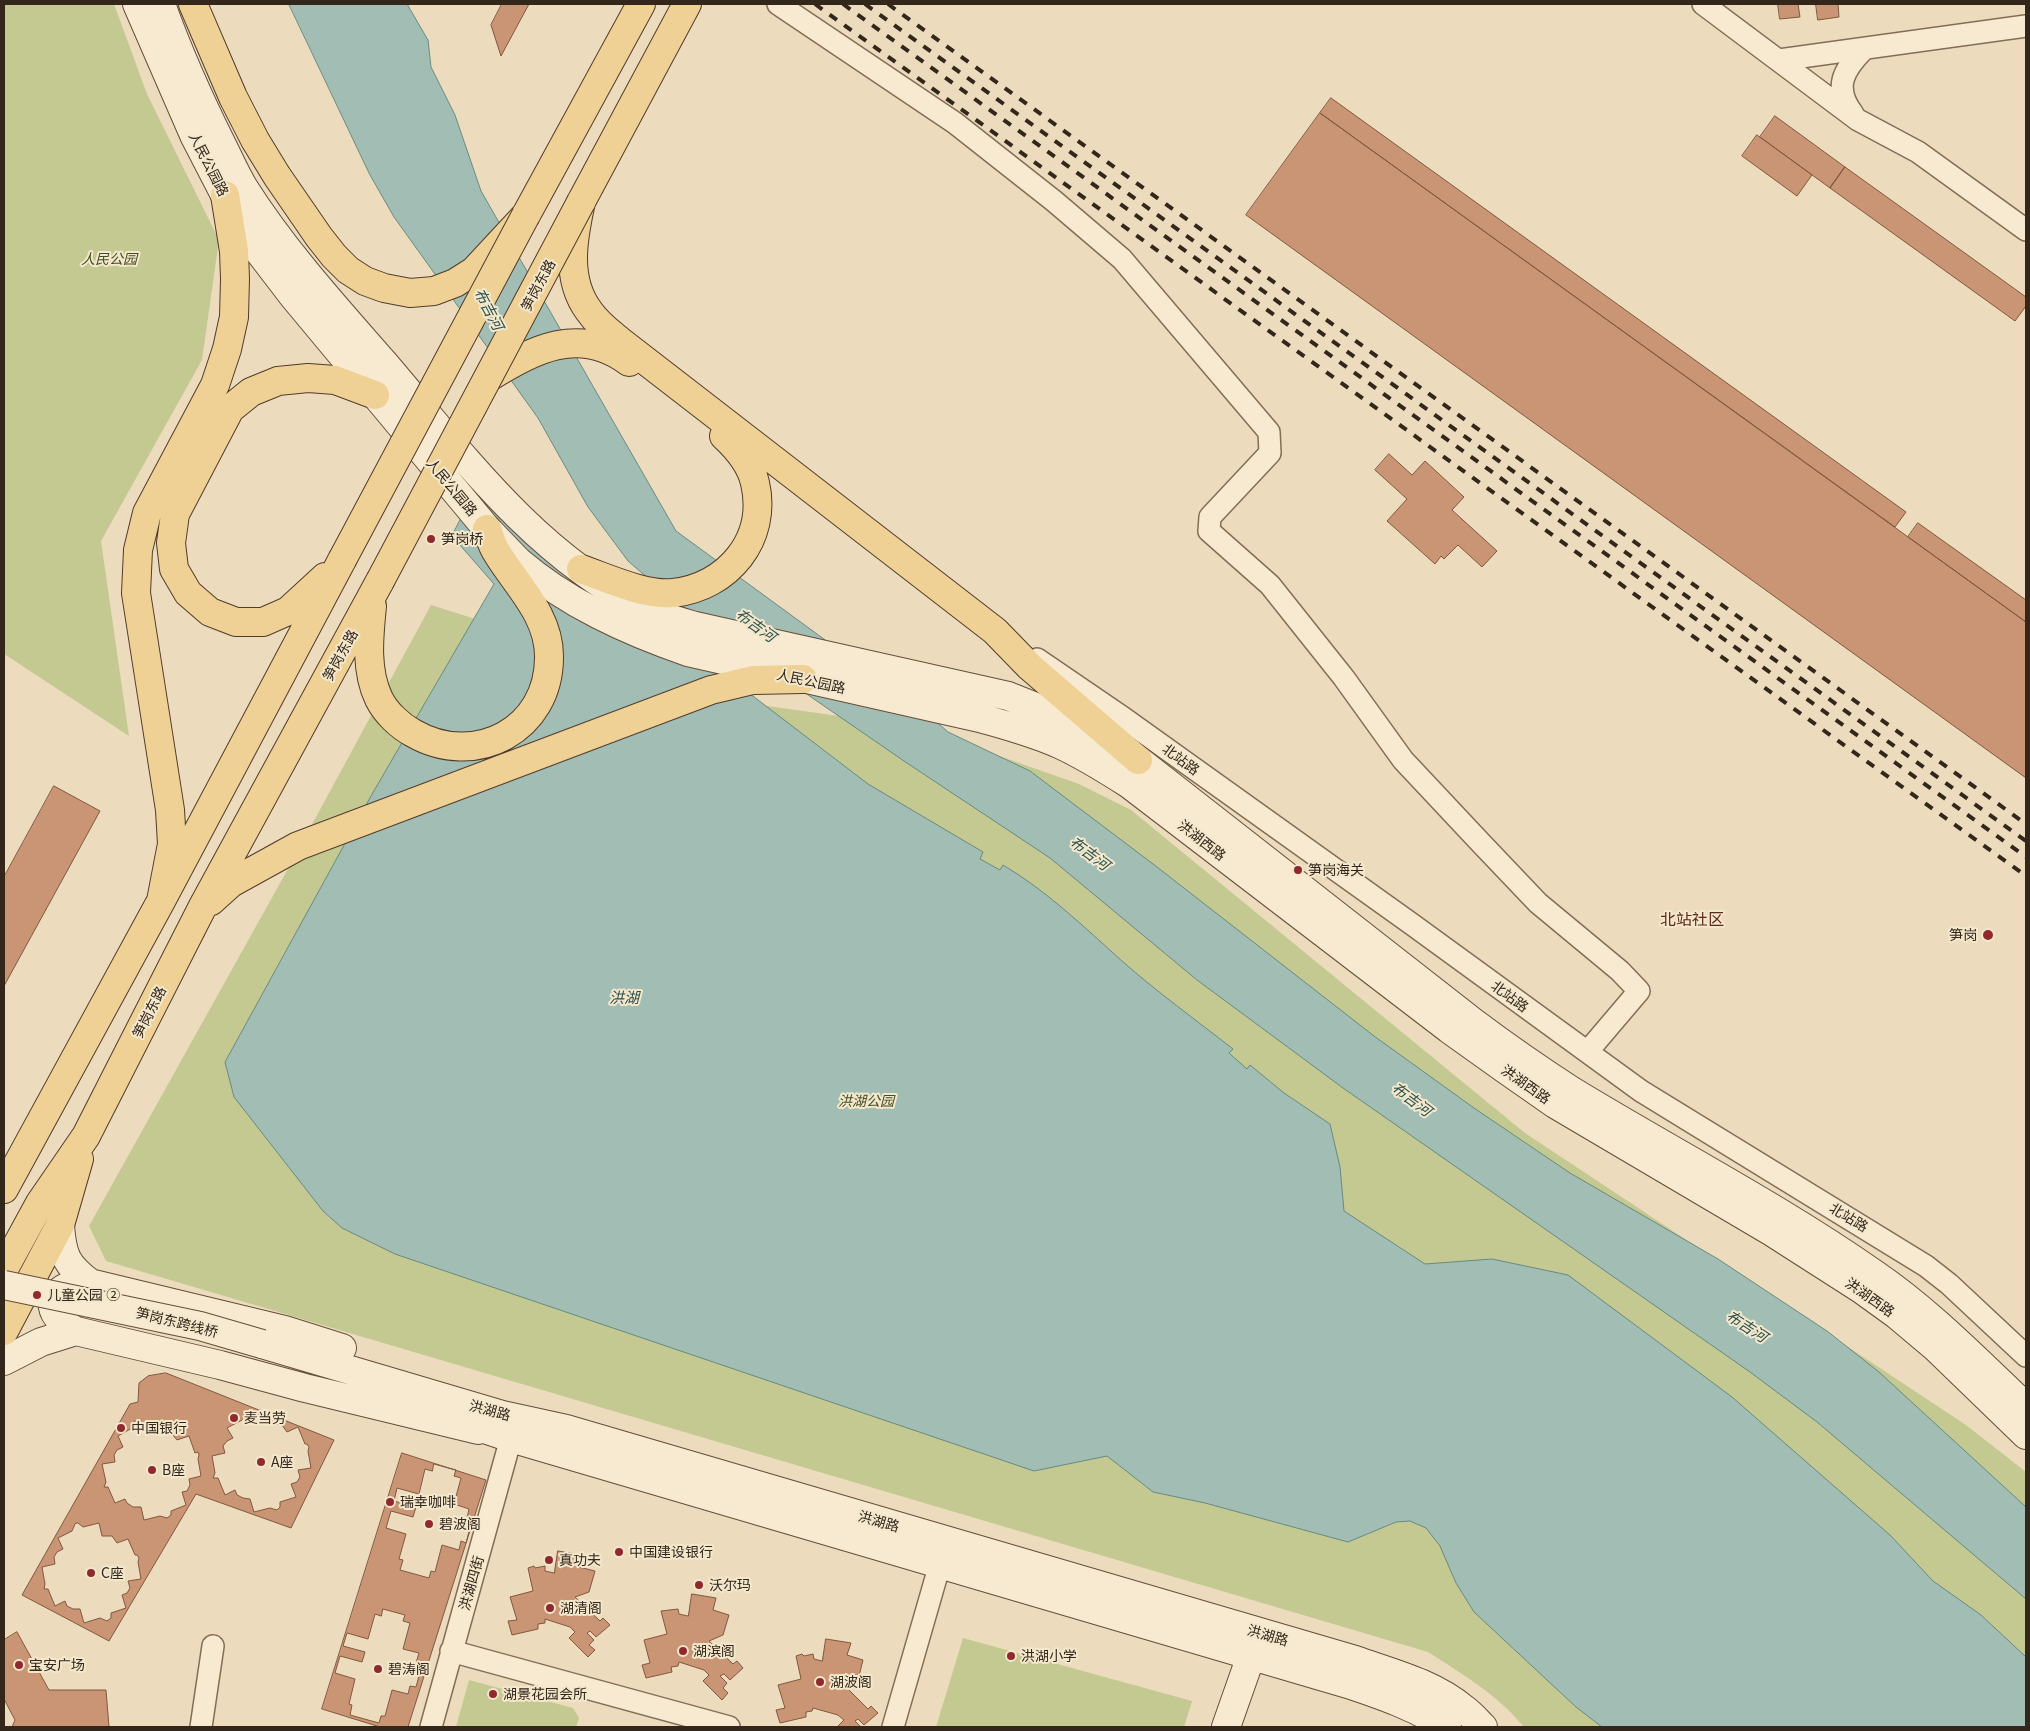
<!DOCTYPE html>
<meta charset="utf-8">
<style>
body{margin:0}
#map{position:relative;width:2030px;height:1731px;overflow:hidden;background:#ecdcbd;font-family:Georgia,serif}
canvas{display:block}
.frame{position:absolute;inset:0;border:5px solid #33261b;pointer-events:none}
</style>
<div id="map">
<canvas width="2030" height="1731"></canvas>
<div class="frame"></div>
</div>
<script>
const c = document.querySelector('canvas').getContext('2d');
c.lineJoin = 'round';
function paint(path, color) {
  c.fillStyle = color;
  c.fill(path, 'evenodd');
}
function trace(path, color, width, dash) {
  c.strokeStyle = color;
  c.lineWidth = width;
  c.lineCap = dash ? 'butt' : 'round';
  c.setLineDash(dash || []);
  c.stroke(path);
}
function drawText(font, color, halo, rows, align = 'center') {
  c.font = font + ' Georgia,"Noto Sans SC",serif';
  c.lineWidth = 4;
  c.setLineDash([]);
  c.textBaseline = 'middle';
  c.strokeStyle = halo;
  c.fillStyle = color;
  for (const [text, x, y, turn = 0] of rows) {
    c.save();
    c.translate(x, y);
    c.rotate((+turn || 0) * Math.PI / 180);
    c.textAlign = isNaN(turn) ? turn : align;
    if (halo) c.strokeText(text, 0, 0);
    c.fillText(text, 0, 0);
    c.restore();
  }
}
const green = new Path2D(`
 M4,4H114L147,94L219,240L202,360L101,541L129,736L4,654Z
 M431,605L739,702L853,718L971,746L1079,784L1131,810L1525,1133L1966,1425L2026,1472V1727H1524C1498,1695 1462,1674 1428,1652L106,1261L89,1226L284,876Z
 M963,1638L1192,1701L1184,1727H936Z
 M469,1680L573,1708L579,1718L576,1727H456Z`);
const water = new Path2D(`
 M289,4H407L428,40L431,67L455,115L481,191L676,531L932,718L948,732L1030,771L1157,867L1374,1036L1474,1108L1570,1173L1718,1259L1827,1331L1879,1372L2026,1507V1599L1817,1422L1750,1372L1343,1088L1197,980L1050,858L904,761L686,611L628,561L588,507L538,418L394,217L370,175Z
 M478,486L868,784L983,852L980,859L1000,870L1003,865C1047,891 1084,927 1122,961C1157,992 1196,1020 1233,1049L1229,1053L1247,1069L1250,1065L1284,1093L1330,1124L1340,1167L1344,1211L1425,1264L1492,1259L1568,1275L1732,1397L1890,1535L1933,1581L1981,1615L2026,1657V1727H1602L1576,1707L1474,1612L1456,1583L1440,1546L1426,1528L1410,1521L1396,1522L1348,1542L1205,1503L1153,1492L1107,1456L1034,1471L395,1254L342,1228L323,1211L234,1097L225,1062L371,796L494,584L452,536Z`);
const building = new Path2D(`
 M502,4H529L501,56L491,25Z
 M1778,4H1798L1800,17L1780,19Z
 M1816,4H1838L1839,17L1818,20Z
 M1331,98L1906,512L1895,527L1320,113Z
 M1320,113L2026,622V778L1246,215Z
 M1775,116L1845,167L1830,188L1760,137Z
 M1757,135L1812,175L1797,196L1742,156Z
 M1845,167L2026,297V306L2015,321L1830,188Z
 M1389,454L1412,475L1425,461L1464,497L1452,510L1497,551L1482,567L1458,545L1444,559L1441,556L1435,564L1387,521L1407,499L1375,470Z
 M1918,523L2026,600V622L1908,537Z
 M54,786L100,811L4,986V877Z
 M166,1373L334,1440L291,1528L196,1494L109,1641L22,1595L130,1404L138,1402L139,1383L148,1376Z
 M245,1412L248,1413L253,1416L269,1412L272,1425L277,1424L282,1425L287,1432L298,1427L305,1444H307L309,1447L308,1451L311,1468L298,1470L300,1477L297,1482L291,1484L296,1497L280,1502V1507L277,1510L270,1508L254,1512L250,1499L243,1498L237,1495L235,1490L225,1495L218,1478H213L215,1473L212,1456L225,1453L223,1446L227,1441L233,1438L227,1428L242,1420Z
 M135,1421H139L143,1425L160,1421L162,1433L168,1432L172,1434L177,1440L189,1436L195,1453L198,1452L199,1455L198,1459L201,1476L189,1479L190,1485L187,1491L182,1492L186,1505L171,1511V1515L167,1518L160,1516L144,1520L141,1507H133L127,1503L125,1499L115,1503L108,1487H104L106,1482L102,1464L115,1462L114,1455L117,1450L123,1447L118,1436L132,1428Z
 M402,1453L486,1480L408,1727H380L322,1709Z
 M434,1464L456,1470L454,1476L461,1478L454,1504L469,1509L467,1518L472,1520L466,1543L461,1541L459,1550L442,1545L435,1572L431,1571L429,1578L400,1570L403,1560L399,1559L406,1534L386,1528L391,1511L413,1517L416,1507L394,1501L397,1488L419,1494L425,1469L432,1471Z
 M78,1523L83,1527L99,1523L102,1536H112L117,1543L128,1539L135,1555H137L139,1558L138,1562L141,1579L128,1581L130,1588L127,1593L122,1595L126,1608L111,1613V1618L107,1621L100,1618L84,1623L80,1609H73L67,1606L65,1601L55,1606L48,1589H44L45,1584L42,1567L55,1564L54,1557L57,1552L63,1549L58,1538L72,1531L75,1524Z
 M558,1551L582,1555L579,1567L595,1571L589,1592L575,1597L600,1621L603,1618L610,1625L596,1637L590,1631L587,1633L594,1640L589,1645L595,1650L588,1657L569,1638L575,1632L570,1627L545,1619V1623L538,1624V1629L512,1635L508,1621L517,1620L510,1597L533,1591L528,1568L534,1566L535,1568L545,1566V1571L554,1573Z
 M692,1594L716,1598L713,1610L729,1615L723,1635L709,1641L733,1664L737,1661L743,1668L730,1680L724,1674L720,1676L727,1683L723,1688L728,1693L722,1700L703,1681L709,1675L704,1670L679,1662L678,1666L671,1667L672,1672L646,1678L642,1665L650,1663L644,1640L667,1634L661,1611L678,1609L679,1614L688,1616Z
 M383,1609L405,1615L403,1621L410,1623L403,1649L419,1653L416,1663L422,1665L416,1687L410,1686L408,1694L392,1690L385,1716H381L379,1723L350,1715L352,1705L349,1704L355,1679L335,1673L340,1656L362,1662L365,1652L343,1646L347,1633L368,1639L375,1614L381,1616Z
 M17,1632L49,1690H106L109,1727H12L15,1720L4,1699V1640Z
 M826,1639L851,1643L847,1655L863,1660L858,1680L844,1685L868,1709L871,1706L878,1713L864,1725L858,1719L855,1721L861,1727H839L838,1726L844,1720L838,1715L813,1708L812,1711L806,1712V1717L780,1723L776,1710L785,1708L778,1685L801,1679L796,1656L802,1654L804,1656L813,1654L814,1659L822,1661Z`);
const street = new Path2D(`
 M778,4L955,123L1054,201L1122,259L1269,432L1270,453L1210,517L1209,531L1270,585L1344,678L1403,760L1479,841L1538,903L1620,971L1639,991L1588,1051
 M1703,4L1858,120L1918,152L2026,230
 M1779,60L2026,26
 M1853,114C1833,88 1843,70 1864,49
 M1037,659L1122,717L1413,925L1641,1091L1926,1266L1949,1284L2026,1356
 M451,1651L729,1727
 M201,1727L213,1646
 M431,1727L511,1438
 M893,1727L940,1564`);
const secondary = new Path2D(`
 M137,4L194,135L225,195L257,249L293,296L487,529C498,540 508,551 519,562C568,604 627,631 688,652L980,718C1008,726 1035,733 1061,745C1085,756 1107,770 1129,784L1449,1029L1505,1069L1555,1104L1772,1232L1861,1289L1897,1315L1935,1347L2026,1435
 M161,4C178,52 200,101 223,147C230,161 236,175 244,188C284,251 335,307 384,363C461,453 534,554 643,608C660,616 678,621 695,626L1008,696L1076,723L1138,760L1473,1022C1505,1046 1538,1069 1572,1091C1672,1152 1777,1206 1873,1273C1929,1311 1977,1361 2026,1407
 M60,1225C62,1255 66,1265 90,1283L285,1330L342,1348
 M74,1284C41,1295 50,1318 76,1331
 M262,1344L502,1415L566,1429L1355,1660C1392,1673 1433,1683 1464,1709C1471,1714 1477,1721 1483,1727
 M4,1361L41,1342L76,1331L220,1365L305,1388L478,1430
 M461,1421L511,1438L1348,1684C1384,1696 1415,1707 1447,1727
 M1226,1727L1251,1656`);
const primary = new Path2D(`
 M193,4L233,97L255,140L277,176L319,237L334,256L348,270L365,281L384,288L410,293L434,291L455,283L474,271L526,215L641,4
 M687,4L581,202C573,238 565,279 589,311C597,323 609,332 620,341L995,631L1030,667L1138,760
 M488,378C533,349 580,325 629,362
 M581,569C607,578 646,596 673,593C728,587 768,539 755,483C751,464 738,449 724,436
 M325,577L288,611L263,622H236L210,612L188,593L174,569L171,543L175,514L230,409L251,392L278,381L308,378L335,380L375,395
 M372,606C369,636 365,670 379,699C386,713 400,726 413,733C475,769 550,730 549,656C549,615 517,586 497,553C492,546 490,537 487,529
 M161,901L172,844L170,810L136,593L138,550L147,513L215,385L227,349L234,317L235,279L234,251L225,195
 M211,901L231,883L298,846L711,690L753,680L803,679
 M4,1189L161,901L342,560
 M4,1269L40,1203L86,1136L202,908L380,581
 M4,1331L60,1225L79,1159`);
const rail = new Path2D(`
 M815,4L2026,876
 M843,4L2026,857
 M865,4L2026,841
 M888,4L2026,824`);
const secondaryBridge = new Path2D(`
 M4,1285L200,1326L262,1344`);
const primaryBridge = new Path2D(`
 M342,560L526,215
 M380,581L581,202`);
const markers = [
 [431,539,5,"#90292d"],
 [1298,870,5,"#90292d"],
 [1988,935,6,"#90292d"],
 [37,1295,5,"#90292d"],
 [234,1418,5,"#90292d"],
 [121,1428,5,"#90292d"],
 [261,1462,5,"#90292d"],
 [152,1470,5,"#90292d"],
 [390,1502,5,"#90292d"],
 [429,1524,5,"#90292d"],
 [619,1552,5,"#90292d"],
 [549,1560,5,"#90292d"],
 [91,1573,5,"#90292d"],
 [699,1585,5,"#90292d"],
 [550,1608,5,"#90292d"],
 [683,1651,5,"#90292d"],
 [1011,1656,5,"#90292d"],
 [19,1665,5,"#90292d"],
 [378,1669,5,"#90292d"],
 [820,1682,5,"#90292d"],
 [493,1694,5,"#90292d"]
];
const streetNames = [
 ["人民公园路",209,164,63],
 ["笋岗东路",538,285,-62],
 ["人民公园路",452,487,50],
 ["笋岗东路",340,655,-61],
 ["人民公园路",811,681,12],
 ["北站路",1181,759,36],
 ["洪湖西路",1202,840,38],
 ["北站路",1510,996,36],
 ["笋岗东路",149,1012,-63],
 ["洪湖西路",1526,1084,35],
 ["北站路",1849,1217,31],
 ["洪湖西路",1870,1297,35],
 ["笋岗东跨线桥",177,1322,14],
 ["洪湖路",490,1410,15],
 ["洪湖路",879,1521,16],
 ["洪湖四街",471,1583,-74],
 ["洪湖路",1268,1635,16]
];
const parkNames = [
 ["人民公园",109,259],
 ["洪湖公园",866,1101]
];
const poiNames = [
 ["笋岗桥",441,539],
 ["笋岗海关",1308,870],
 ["笋岗",1977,935,"right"],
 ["儿童公园 ②",47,1295],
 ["麦当劳",244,1418],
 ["中国银行",131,1428],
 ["A座",271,1462],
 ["B座",162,1470],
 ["瑞幸咖啡",400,1502],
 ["碧波阁",439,1524],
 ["中国建设银行",629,1552],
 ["真功夫",559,1560],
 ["C座",101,1573],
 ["沃尔玛",709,1585],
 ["湖清阁",560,1608],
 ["湖滨阁",693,1651],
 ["洪湖小学",1021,1656],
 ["宝安广场",29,1665],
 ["碧涛阁",388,1669],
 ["湖波阁",830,1682],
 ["湖景花园会所",503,1694]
];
const waterNames = [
 ["布吉河",489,309,62],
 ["布吉河",756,625,36],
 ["布吉河",1090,853,37],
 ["洪湖",624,997],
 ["布吉河",1412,1099,37],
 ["布吉河",1747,1326,33]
];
const quarterNames = [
 ["北站社区",1692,919]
];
paint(green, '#c4c992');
paint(water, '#a1bdb4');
trace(water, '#698a81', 1);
paint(building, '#c99574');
trace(building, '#81573e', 1);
trace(street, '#836d57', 24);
trace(secondary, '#644e3b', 30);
trace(primary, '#503c2c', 30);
trace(street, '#f7ead0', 21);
trace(secondary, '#f7ead0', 28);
trace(primary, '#efd095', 28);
trace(rail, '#33261b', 4, [9, 9]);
trace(secondaryBridge, '#644e3b', 30, []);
trace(primaryBridge, '#503c2c', 30, []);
trace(secondaryBridge, '#f7ead0', 28);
trace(primaryBridge, '#efd095', 28);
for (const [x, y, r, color] of markers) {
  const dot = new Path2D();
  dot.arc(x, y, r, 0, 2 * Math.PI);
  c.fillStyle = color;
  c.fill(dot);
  trace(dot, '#f3e7cc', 2);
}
drawText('14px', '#33261b', '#f3e7cc', streetNames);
drawText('italic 14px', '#454e23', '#f3e7cc', parkNames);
drawText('14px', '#33261b', '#f3e7cc', poiNames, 'left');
drawText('italic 15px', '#2b524e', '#f3e7cc', waterNames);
drawText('16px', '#5e281c', '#f3e7cc', quarterNames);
</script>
